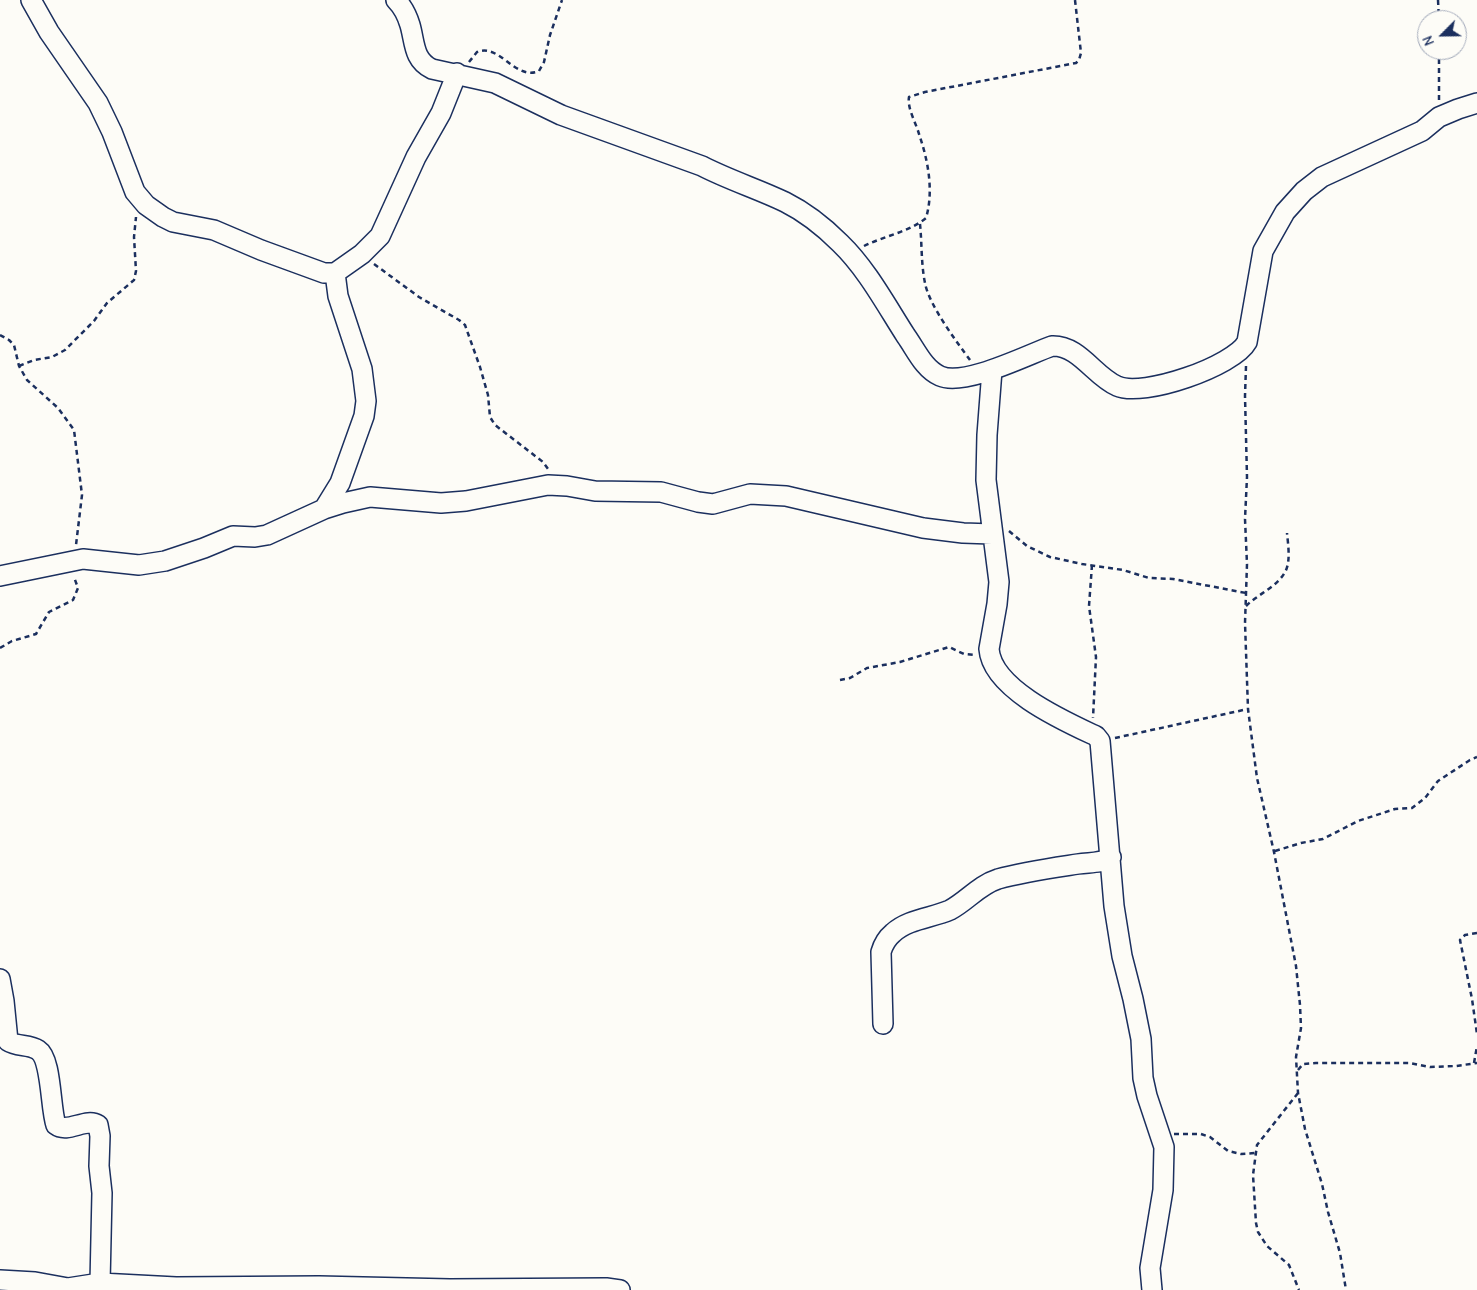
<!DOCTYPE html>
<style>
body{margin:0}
#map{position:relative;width:1477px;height:1290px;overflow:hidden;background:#fdfcf7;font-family:"Comic Neue",sans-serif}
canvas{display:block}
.north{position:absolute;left:1417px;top:10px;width:50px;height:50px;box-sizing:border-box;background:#fdfcf7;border:1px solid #a3aaba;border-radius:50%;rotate:247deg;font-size:14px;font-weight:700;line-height:20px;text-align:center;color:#1b2f5e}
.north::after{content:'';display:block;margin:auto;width:18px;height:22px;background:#1b2f5e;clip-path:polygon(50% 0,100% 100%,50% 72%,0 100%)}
</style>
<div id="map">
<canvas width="1477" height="1290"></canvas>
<div class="north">N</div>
</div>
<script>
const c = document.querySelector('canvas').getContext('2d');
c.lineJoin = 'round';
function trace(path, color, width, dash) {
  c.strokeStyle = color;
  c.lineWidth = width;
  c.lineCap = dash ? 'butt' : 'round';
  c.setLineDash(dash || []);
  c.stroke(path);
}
const path = new Path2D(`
 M1438,0L1439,20
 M1439,50V101
 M469,62L477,52C500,43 515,81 539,71L544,62L550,35L562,0
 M920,224C922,243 921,264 925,283C929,305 956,341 970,360
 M864,246C884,236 909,232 926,218C934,191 928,160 919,134C916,123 907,108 909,97L925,92L1076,63L1079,60L1081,53L1075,0
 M374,264L419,297L459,320L465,325L480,367L488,395L490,417L495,425L543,462L548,469
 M0,335L9,340L14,345L19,366L27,380L58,408L74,430L82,495L76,545
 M19,366L34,360L52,357L65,350L94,321L107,303L134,280L136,271L134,237L136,217
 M1246,366L1245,396L1247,477L1245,519L1247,564L1245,623L1248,709L1257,778L1274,852L1296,966L1300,1005L1301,1028L1296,1057L1298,1093L1305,1129L1322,1184L1328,1212L1340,1253L1346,1290
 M1009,531L1027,546L1050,557L1082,564L1123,570L1149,578L1173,579L1246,593
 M1092,565L1089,606L1096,657L1093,718
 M1246,606C1258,594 1277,587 1285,572C1291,562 1288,544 1287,533
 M0,648L12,641L36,634L49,612L73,600L78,588L74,577
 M840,680L850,678L867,668L900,662L949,647L964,654L976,655
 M1115,738L1248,709
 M1275,851L1301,843L1323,839L1358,821L1395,809L1412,808L1425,798L1438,781L1470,760L1477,757
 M1477,933L1465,935L1460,940L1472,999L1477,1034
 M1474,1063L1477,1046
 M1298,1070L1303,1064L1316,1063H1410L1430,1067L1456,1066L1477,1063
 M1298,1093L1257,1145L1253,1175L1256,1223L1258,1232L1267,1246L1289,1265L1299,1290
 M1174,1134H1201L1210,1137L1228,1151L1241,1154L1256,1153`);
const minor = new Path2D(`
 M31,0L49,32L98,103L112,132L135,192L146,205L163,217L173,222L214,230L261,250L324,273H335L362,254L380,236L416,157L441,113L457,73
 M396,0C403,7 407,15 410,25C415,42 413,60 432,69L495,83L561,115L702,166C729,180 758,189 785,202C805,212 825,228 840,243C867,269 886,305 906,336C916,350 924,369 940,376C964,387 1027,355 1052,346C1079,345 1094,376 1117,386C1143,398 1234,366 1247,342L1263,251L1285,212L1304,191L1322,177L1422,131L1439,117L1458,109L1477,103
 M992,370L987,435L986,480L999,582L997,604L989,649C992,689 1064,721 1096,736L1100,741L1114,906L1122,956L1133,999L1141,1039L1143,1078L1147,1096L1164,1147L1163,1190L1150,1268L1152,1290
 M324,509L340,483L364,416L366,401L362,369L338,296L335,273
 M0,576L83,559L139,565L165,561L204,548L233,536L255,537L267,535L324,509L343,503L370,497L441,503L466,501L548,485L567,486L595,491L661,492L698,502L713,504L750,494L786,496L923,528L963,533L992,534
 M0,979L4,1001L8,1041C17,1047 29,1044 38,1050C52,1059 50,1108 56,1125C68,1134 86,1117 98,1125L100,1136L99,1166L102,1193L100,1283
 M883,1024L881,952C883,945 887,938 893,933C908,919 932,918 950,910C967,901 979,885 998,879C1023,872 1052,868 1078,864C1090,862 1100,864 1111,857
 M0,1280L35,1282L68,1288L100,1283L176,1287L319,1286L450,1289L606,1288L620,1290`);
trace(minor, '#1b2f5e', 22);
trace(path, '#1b2f5e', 2.5, [5, 4]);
trace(minor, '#fdfcf7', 19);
</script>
